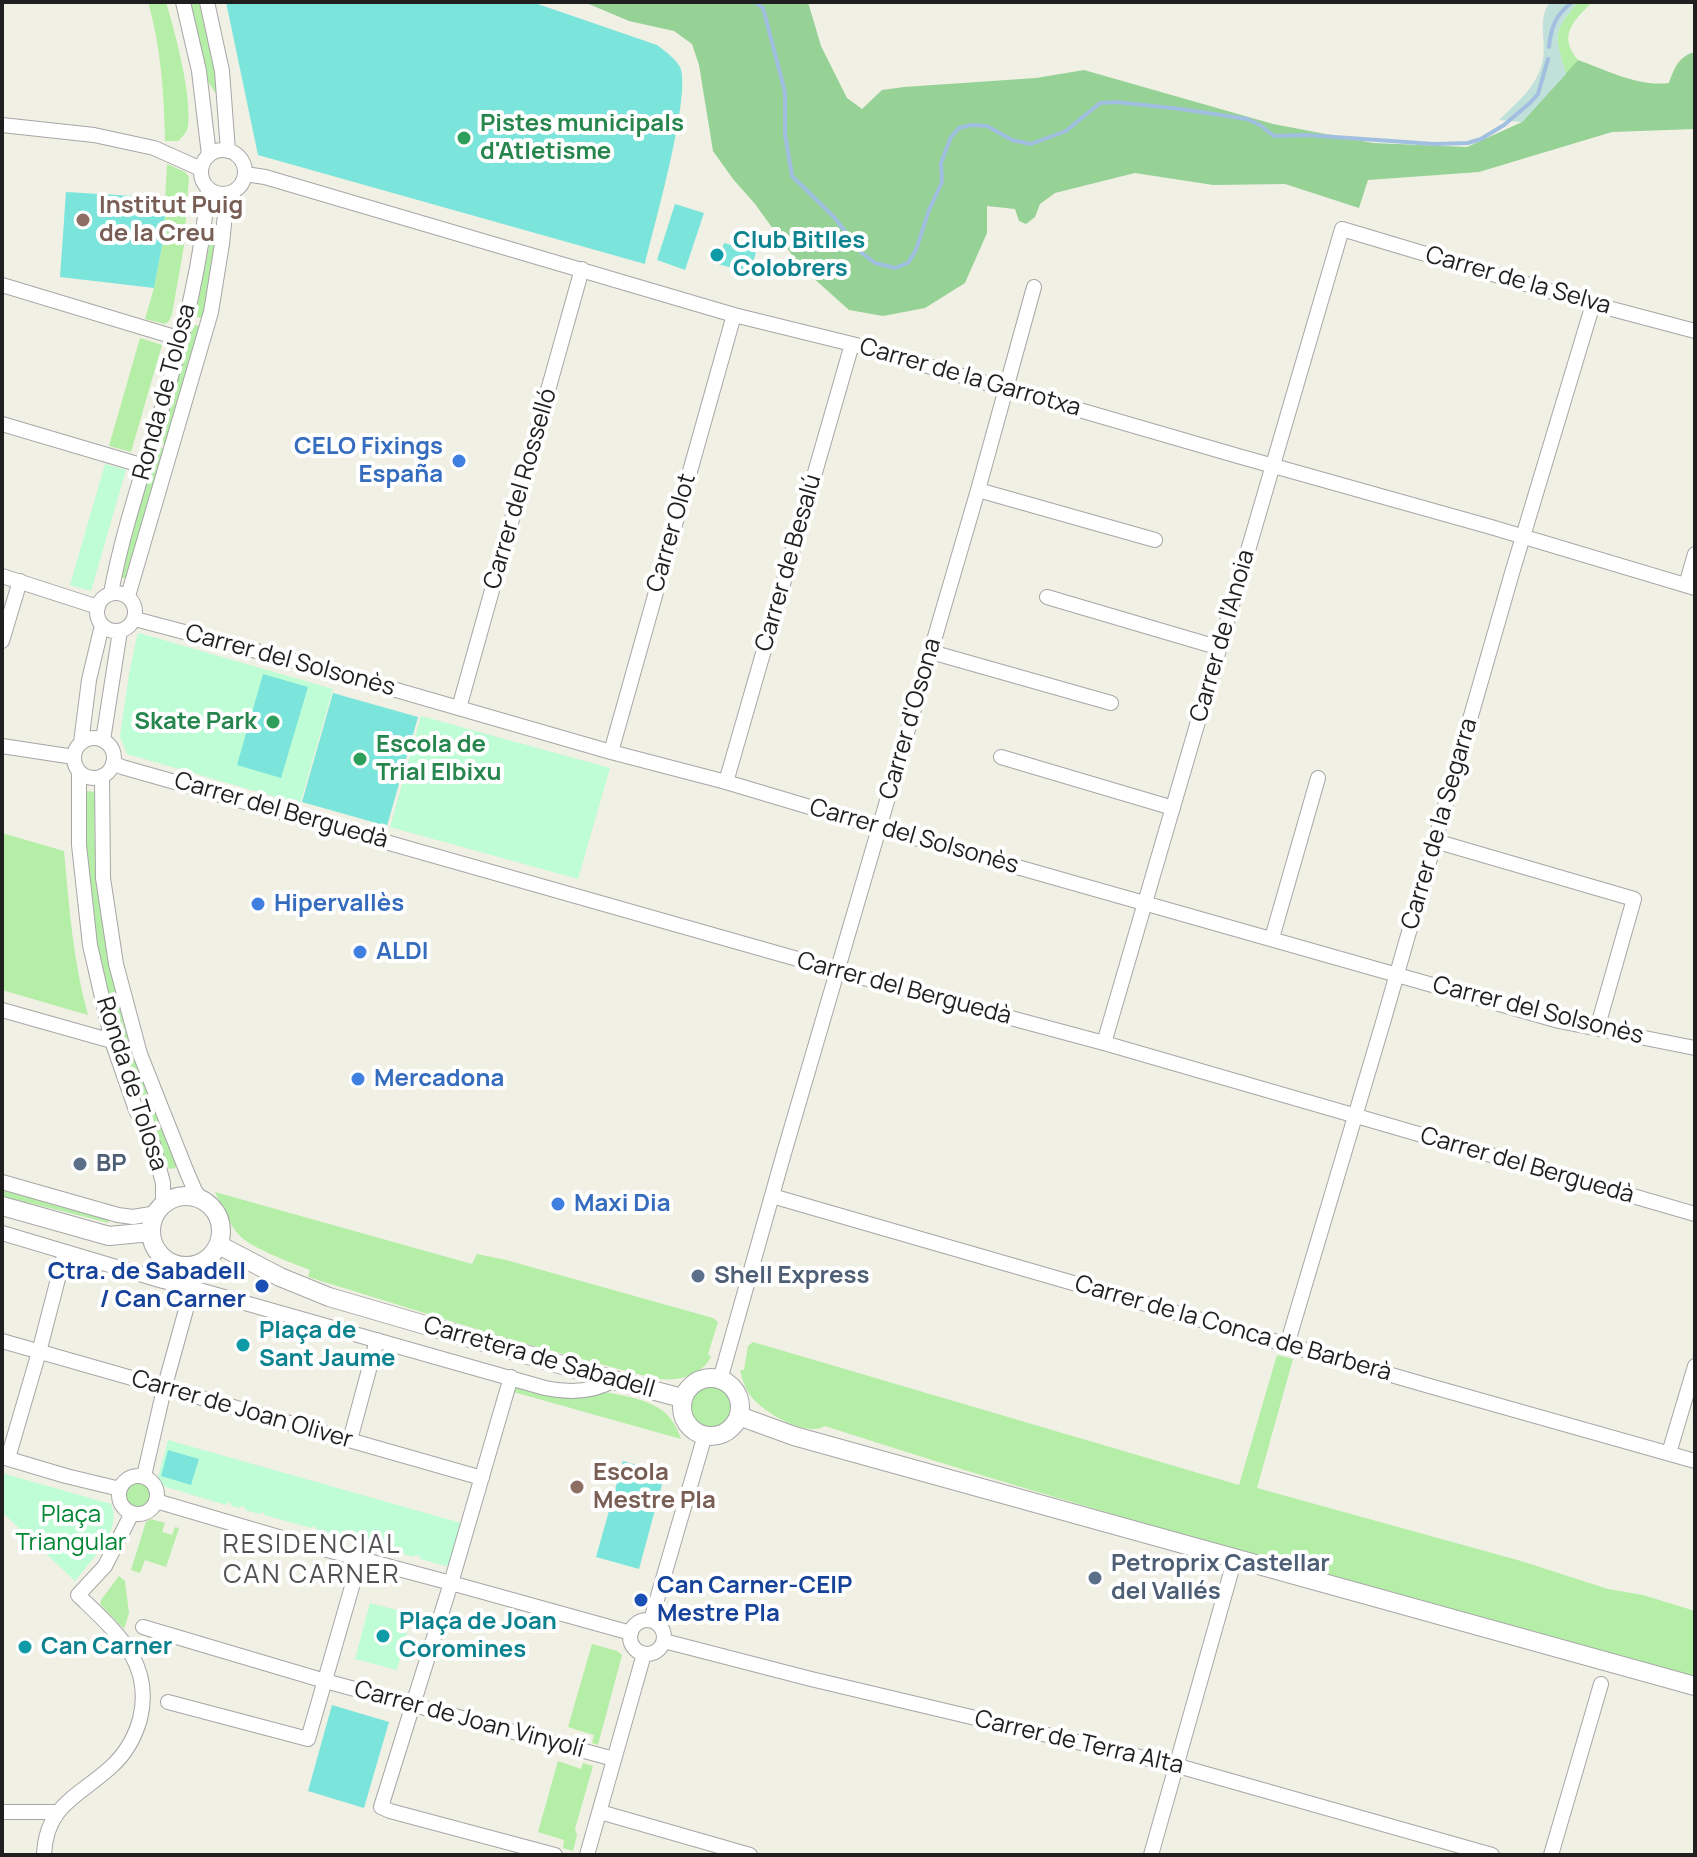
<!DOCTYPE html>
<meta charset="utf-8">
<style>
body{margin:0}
#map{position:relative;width:1697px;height:1857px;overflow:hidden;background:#f0f0e4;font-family:Manrope,sans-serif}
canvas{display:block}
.frame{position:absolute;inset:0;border:4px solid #1f1f1f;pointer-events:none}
</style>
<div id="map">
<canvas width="1697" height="1857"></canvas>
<div class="frame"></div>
</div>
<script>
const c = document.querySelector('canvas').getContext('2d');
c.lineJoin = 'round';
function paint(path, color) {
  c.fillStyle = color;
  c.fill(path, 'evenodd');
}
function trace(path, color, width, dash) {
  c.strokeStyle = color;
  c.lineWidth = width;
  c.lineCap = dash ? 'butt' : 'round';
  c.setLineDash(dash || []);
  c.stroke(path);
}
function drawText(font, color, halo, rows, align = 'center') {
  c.font = font + ' Manrope,sans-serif';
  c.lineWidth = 8;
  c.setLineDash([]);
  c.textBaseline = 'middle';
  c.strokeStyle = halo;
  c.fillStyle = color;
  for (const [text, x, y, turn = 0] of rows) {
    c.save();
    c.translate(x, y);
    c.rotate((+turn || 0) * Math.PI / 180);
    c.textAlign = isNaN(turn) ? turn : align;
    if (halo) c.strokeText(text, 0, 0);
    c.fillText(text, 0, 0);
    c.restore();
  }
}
const grass = new Path2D(`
 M148,2H166C175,32 192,95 188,126C187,132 183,136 178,141H165C164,94 161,47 148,2Z
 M190,2H199L214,68L217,95L206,79L202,52Z
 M1578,2H1592C1574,21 1557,35 1578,60L1566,74C1555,34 1551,35 1578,2Z
 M167,164L185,172L189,177L184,246L172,314L169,321L165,324L145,319L154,288L163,241Z
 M214,233L217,235L203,319L195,316L211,236Z
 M193,325L201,326L167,445L158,442Z
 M140,338L162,345L131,452L109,446Z
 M157,447L165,449L127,579L119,577Z
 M86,791L96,792C92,826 96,862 100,896C107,950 116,1001 132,1053L123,1055C106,991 90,926 86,859C85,836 86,813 86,791Z
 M2,833L64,851C69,906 73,961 88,1015L2,990Z
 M135,1059L177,1165L175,1168L169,1169L126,1062Z
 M2,1190L108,1220L109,1223L2,1196Z
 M215,1192L472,1264L477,1254L506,1260L713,1318L718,1322L708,1354L711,1357C699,1378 675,1382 652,1378L512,1340L308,1277L310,1270C292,1263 254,1249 241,1237C229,1225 222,1207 215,1192Z
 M753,1342L1239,1485L1277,1355L1293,1359L1257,1488L1521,1561L1608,1589L1643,1595L1695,1611V1677C1404,1596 1112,1519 825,1426C806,1438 761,1411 750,1395C745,1388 742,1379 740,1370H744L748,1346Z
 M511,1384C548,1387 632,1389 660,1409C671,1416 677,1427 681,1439L510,1391Z
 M690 1409a22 22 0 1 1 44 0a22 22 0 1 1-44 0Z
 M126 1495a12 12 0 1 1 24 0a12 12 0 1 1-24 0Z
 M151,1519L165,1523L162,1532L172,1535L175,1527L179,1528L166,1567L145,1560L140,1573L131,1570L146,1522Z
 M119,1576L125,1581L129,1613L124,1629L100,1604L101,1600Z
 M592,1644L617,1651L622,1655L598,1745L592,1743L594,1735L568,1727Z
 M558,1761L581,1769L583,1763L593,1766L575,1829L577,1835L573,1851L563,1848L564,1840L538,1832Z`);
const forest = new Path2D(`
 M584,2H808L821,46L847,98L862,109L882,90L904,87L1036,78L1084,70L1273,124L1373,143L1467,147L1522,122L1578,60C1606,70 1639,87 1669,83C1674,68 1679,56 1695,52V129L1612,132L1479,172L1368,180L1359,208L1285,184L1213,185L1135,173L1055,193L1040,204L1035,217L1026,224L1019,221L1015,209L987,206V233L965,283L925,308L883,316L849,310L800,266L755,204L733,179L713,151L699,65L692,44L674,31L629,21Z`);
const wetland = new Path2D(`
 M1550,2H1578C1551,35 1555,34 1566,74L1522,122L1499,120C1516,104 1536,87 1542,64C1548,44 1536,20 1550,2Z`);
const park = new Path2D(`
 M105,464L126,470L91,591L70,585Z
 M139,633L333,689L300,804L127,754L120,736L129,674L137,636Z
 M421,716L610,768L578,879L390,827Z
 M168,1440L461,1523L449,1564L446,1566L420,1559V1556L415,1555L414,1557L392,1551L393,1548L388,1547L387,1550L361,1542V1540L357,1539L356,1541L316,1529V1527L313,1526L312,1528L264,1515V1513L262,1512L260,1514L245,1510V1507L241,1506L239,1508L231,1506L232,1504L228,1502L226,1505L163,1486L158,1477Z
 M2,1473L111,1504C123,1530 91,1560 75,1581L2,1512Z
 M370,1603L412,1614L397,1670L355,1659Z`);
const pitch = new Path2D(`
 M226,2H532L657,45C665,51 675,58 680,67C692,94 653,229 645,264L258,155Z
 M66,192L166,198L163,241L154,288L60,277Z
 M675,204L704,213L685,270L657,260Z
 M724,243L756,252L750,273L718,264Z
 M263,674L308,687L281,778L237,765Z
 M333,693L418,717L387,826L302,802Z
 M168,1450L199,1459L191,1485L161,1476Z
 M623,1461L665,1473L639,1569L596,1557Z
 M332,1705L389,1722L364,1808L308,1791Z`);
const stream = new Path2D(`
 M755,2L763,8L785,92V134L792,176L834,217L862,253L875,263L895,268L908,263L916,250L929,210L942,182L941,163L951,137L959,128L971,125L987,126L1012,140L1031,144L1066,131L1100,103L1116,102L1181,109L1247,119L1260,125L1274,136L1306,135L1434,144L1468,143L1481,139L1504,125L1530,103L1538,94L1548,59
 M1549,47C1551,26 1556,15 1572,2`);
const minor = new Path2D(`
 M183,2L199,71L209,155
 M207,2L222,71L228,151
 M2,125L94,135L154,148L201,169
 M201 172a22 22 0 1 1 44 0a22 22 0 1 1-44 0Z
 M245,174L265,177L734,315L852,344L1238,456L1491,527L1695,588
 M2,285L181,339
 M2,424L144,466
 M978,490L1155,540
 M2,576L98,607
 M1686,585L1695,554
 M97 612a19 19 0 1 1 38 0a19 19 0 1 1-38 0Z
 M111,593C123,529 145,466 163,404C184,333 202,261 208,188
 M128,596L211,312L222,244L227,194
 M1047,597L1220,648
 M135,619L313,666L611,752L726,782L880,828L1559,1021L1695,1048
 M2,641L20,581
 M931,652L1111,703
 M459,708L582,269
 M74 758a20 20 0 1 1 40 0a20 20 0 1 1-40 0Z
 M103,740L120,631
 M81,743L89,680L102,625
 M2,746L74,757
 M611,752L734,315
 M1001,757L1173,808
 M113,763L122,767L910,991L1104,1043L1695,1214
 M79,771V845L90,945L112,1041L136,1110L153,1144L163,1183V1206
 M102,776L103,878L116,964L140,1054L186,1170L195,1191L202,1200
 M726,782L852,344
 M1435,841L1634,899L1597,1029
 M1272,938L1318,778
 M2,1010L112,1041
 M1104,1043L1342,229L1593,304L1695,331
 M2,1182L118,1215L133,1217L157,1213
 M772,1196L1426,1385L1695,1461
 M2,1233L163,1281L192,1288L545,1388C569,1393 592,1393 614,1380
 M2,1341L482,1478
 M1287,1345L1384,1019L1512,573L1593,304
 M511,1377L451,1583L381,1807L390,1811L555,1855
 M720,1380L784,1153L978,490L1034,287
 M350,1440L377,1340
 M1669,1453L1695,1366
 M2,1457L66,1476L120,1489
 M8,1458L39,1352L65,1252
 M144,1476L164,1389L192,1288
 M119 1495a19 19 0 1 1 38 0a19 19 0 1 1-38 0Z
 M156,1501L275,1536L451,1583L631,1633
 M630 1637a17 17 0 1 1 34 0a17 17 0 1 1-34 0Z
 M651,1620L705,1435
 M143,1627L325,1681L614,1759
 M664,1641L811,1679L1178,1766L1492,1855
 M168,1702L308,1739L360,1559
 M2,1812H57
 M600,1812L750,1855
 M44,1855C46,1804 80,1796 112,1766C125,1754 135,1737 140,1719C154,1662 115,1631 78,1595L105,1566L129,1519L130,1512
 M587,1855L644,1654
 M1151,1855L1235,1558
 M1551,1855L1601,1684`);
const tertiary = new Path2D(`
 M151 1231a35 35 0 1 1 70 0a35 35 0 1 1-70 0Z
 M2,1206L109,1236L151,1232
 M219,1245L280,1277L329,1297L614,1380L682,1398
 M682 1407a29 29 0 1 1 58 0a29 29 0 1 1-58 0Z
 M739,1416L794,1436L1695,1686`);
const markers = [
 [464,138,8,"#2e9e5b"],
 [83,220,8,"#8d6e63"],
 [717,255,8,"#0f9aa8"],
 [459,461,8,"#3f7fe0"],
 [273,722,8,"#2e9e5b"],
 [360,759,8,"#2e9e5b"],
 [258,904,8,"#3f7fe0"],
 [360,952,8,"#3f7fe0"],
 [358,1079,8,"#3f7fe0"],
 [80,1164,8,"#5c6f8a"],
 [558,1204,8,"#3f7fe0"],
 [698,1276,8,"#5c6f8a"],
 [262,1286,8,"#1a4fb4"],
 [243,1345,8,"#0f9aa8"],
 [577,1487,8,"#8d6e63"],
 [1095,1578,8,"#5c6f8a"],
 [641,1600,8,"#1a4fb4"],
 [383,1636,8,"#0f9aa8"],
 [25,1647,8,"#0f9aa8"]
];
const leisureNames = [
 ["Pistes municipals",480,124],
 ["d'Atletisme",480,152],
 ["Skate Park",257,722,"right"],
 ["Escola de",376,745],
 ["Trial Elbixu",376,773]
];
const educationNames = [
 ["Institut Puig",99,206],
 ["de la Creu",99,234],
 ["Escola",593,1473],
 ["Mestre Pla",593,1501]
];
const cultureNames = [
 ["Club Bitlles",733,241],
 ["Colobrers",733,269],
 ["Plaça de",259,1331],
 ["Sant Jaume",259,1359],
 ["Plaça de Joan",399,1622],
 ["Coromines",399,1650],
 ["Can Carner",41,1647]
];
const streetNames = [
 ["Carrer de la Selva",1518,281,16],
 ["Carrer de la Garrotxa",970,378,16],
 ["Ronda de Tolosa",165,392,-75],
 ["Carrer del Rosselló",521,489,-74],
 ["Carrer Olot",672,533,-74],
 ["Carrer de Besalú",789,563,-74],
 ["Carrer de l'Anoia",1223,636,-74],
 ["Carrer del Solsonès",290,661,15],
 ["Carrer d'Osona",911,719,-74],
 ["Carrer del Berguedà",281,811,16],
 ["Carrer de la Segarra",1440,824,-74],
 ["Carrer del Solsonès",914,837,16],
 ["Carrer del Berguedà",904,989,15],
 ["Carrer del Solsonès",1538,1011,14],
 ["Ronda de Tolosa",131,1084,72],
 ["Carrer del Berguedà",1527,1166,16],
 ["Carrer de la Conca de Barberà",1233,1329,16],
 ["Carretera de Sabadell",539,1358,16],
 ["Carrer de Joan Oliver",242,1410,16],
 ["Carrer de Joan Vinyolí",469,1720,15],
 ["Carrer de Terra Alta",1079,1743,13]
];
const shopNames = [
 ["CELO Fixings",443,447,"right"],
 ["España",443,475,"right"],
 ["Hipervallès",274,904],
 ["ALDI",376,952],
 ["Mercadona",374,1079],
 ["Maxi Dia",574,1204]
];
const serviceNames = [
 ["BP",96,1164],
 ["Shell Express",714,1276],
 ["Petroprix Castellar",1111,1564],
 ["del Vallés",1111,1592]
];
const transitNames = [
 ["Ctra. de Sabadell",246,1272],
 ["/ Can Carner",246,1300],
 ["Can Carner-CEIP",657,1586,"left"],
 ["Mestre Pla",657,1614,"left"]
];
const parkNames = [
 ["Plaça",71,1515],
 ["Triangular",71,1543]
];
const neighbourhoodNames = [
 ["RESIDENCIAL",312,1546],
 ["CAN CARNER",312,1576]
];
paint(grass, '#b5eea6');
paint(forest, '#96d296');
paint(wetland, '#c0e0da');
paint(park, '#befdd5');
paint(pitch, '#7ce5db');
trace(stream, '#a1c0e1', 4);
trace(minor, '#a6a6a6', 16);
trace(tertiary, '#a6a6a6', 20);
trace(minor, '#fff', 14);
trace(tertiary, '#fff', 18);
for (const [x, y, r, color] of markers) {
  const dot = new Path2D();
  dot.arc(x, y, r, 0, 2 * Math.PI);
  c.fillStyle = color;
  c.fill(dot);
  trace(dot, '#fff', 3);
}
drawText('bold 24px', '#27864d', '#fff', leisureNames, 'left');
drawText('bold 24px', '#785e54', '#fff', educationNames, 'left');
drawText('bold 24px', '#0d838f', '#fff', cultureNames, 'left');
drawText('24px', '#1f1f1f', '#fff', streetNames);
drawText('bold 24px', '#366cbe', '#fff', shopNames, 'left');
drawText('bold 24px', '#4e5e75', '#fff', serviceNames, 'left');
drawText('bold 24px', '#164399', '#fff', transitNames, 'right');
drawText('24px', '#048634', '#fff', parkNames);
c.letterSpacing = '2px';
drawText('26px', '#525252', '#fff', neighbourhoodNames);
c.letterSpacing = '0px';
</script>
